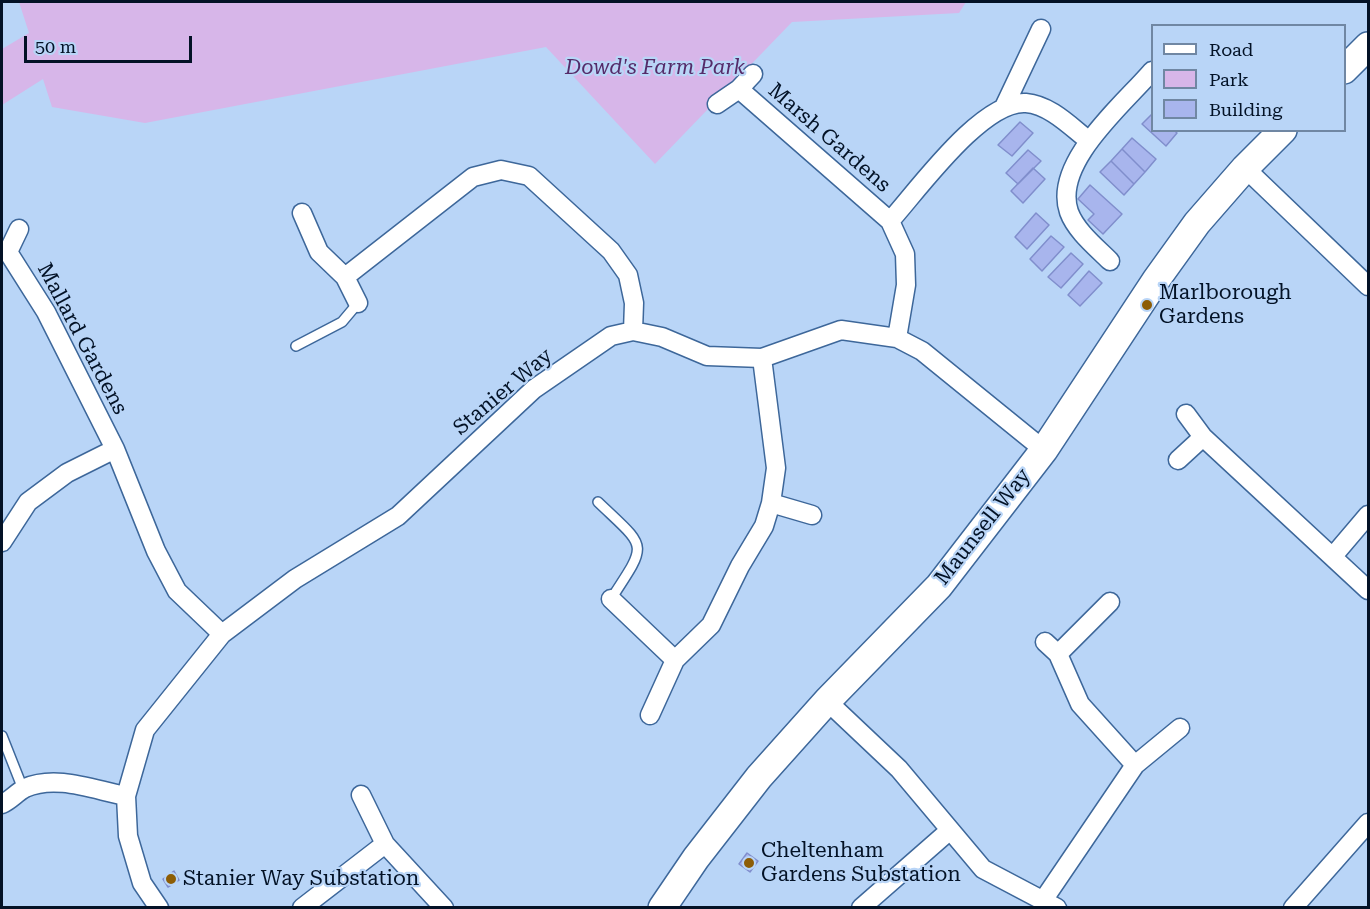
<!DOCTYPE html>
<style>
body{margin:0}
#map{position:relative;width:1370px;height:909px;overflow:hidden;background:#b9d5f7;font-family:"Roboto Serif",serif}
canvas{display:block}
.frame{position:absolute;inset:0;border:3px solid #031226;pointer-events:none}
.legend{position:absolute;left:1151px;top:24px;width:195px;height:108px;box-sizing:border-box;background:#b9d5f7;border:2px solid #7087a3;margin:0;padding:8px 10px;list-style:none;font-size:18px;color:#031226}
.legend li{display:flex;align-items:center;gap:12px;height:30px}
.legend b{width:30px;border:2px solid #7087a3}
.scale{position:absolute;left:24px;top:36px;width:168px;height:27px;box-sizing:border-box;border:3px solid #031226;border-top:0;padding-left:8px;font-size:18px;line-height:21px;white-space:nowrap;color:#031226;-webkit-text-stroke:4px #b9d5f7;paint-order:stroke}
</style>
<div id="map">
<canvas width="1370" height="909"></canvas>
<div class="frame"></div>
<ul class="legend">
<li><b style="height:8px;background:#fff"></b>Road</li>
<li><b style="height:16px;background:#d7b6e9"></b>Park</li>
<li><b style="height:16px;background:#a8b5ed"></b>Building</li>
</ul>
<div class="scale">50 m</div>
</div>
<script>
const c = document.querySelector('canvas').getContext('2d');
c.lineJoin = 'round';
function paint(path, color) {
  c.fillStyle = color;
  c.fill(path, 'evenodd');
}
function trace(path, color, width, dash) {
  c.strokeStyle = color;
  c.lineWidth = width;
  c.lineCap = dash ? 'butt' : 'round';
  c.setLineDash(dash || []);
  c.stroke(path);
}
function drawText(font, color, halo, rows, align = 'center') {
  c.font = font + ' "Roboto Serif",serif';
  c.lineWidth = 4.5;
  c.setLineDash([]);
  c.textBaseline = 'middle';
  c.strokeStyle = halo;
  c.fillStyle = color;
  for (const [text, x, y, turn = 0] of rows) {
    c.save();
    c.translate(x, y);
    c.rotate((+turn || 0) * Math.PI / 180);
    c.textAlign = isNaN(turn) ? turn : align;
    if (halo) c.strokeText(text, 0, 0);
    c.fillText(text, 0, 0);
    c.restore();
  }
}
const green = new Path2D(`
 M19,2H966L959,13L792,22L655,164L546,47L145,123L52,107L43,79L2,105V49L29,33Z`);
const building = new Path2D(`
 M1152,114V130H1174L1177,133L1166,146L1142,124Z
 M1020,122L1033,133L1012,156L998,145Z
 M1132,138L1156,159L1145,172L1122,149Z
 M1122,149L1145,172L1134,184L1111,161Z
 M1028,150L1041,161L1018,184L1006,173Z
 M1111,161L1134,184L1124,195L1100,172Z
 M1033,168L1045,179L1023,203L1011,191Z
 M1090,185L1122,214L1103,234L1088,220L1094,214L1078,199Z
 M1036,213L1049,225L1027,249L1015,237Z
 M1051,236L1064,247L1042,271L1030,259Z
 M1071,253L1083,264L1061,288L1048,277Z
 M1089,271L1102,283L1080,306L1068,295Z
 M747,853L758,861L750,872L739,864Z
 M174,871L179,880L168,887L163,879Z`);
const lane = new Path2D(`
 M296,346L342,322L358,303
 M598,502C647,549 649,541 611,599
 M2,736L23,789`);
const street = new Path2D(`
 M739,89L890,221L905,254L906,285L897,338
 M717,104L739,89L753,74
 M1005,105L1041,29
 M1245,168L1368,286
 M302,213L319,252L345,277L358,303
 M890,221C918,190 982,100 1026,103C1050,105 1070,126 1088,140
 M19,229L8,252L46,312L115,449L156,551L177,591L222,634
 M1110,261C1096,247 1076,231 1069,212C1052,163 1124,104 1152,71
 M345,277L473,177L501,170L529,176L611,251L628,275L634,303L633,331
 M1186,414L1203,437L1368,590
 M1178,460L1203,437
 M771,503L812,515
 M2,542L28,502L67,473L115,449
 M1334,555L1368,515
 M611,599L675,660
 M1045,642L1058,654L1080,704L1135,765
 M1058,654L1110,602
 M827,701L899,769L983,869L1057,908
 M650,715L675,660L711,625L740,566L764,526L771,503L776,468L762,358
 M361,795L385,844L444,908
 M2,804C11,800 16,793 25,788C56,774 94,790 126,796
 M1042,902L1135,765L1180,728
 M159,908L142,883L128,836L126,796L145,730L222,634L295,579L398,516L534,389L611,336L633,331L662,337L707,356L762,358L841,330L897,338L922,351L1044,450
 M302,908L385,844
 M861,908L949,831
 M1293,908L1368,823`);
const secondary = new Path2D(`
 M1344,70L1368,46
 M662,908L696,858L759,777L827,701L939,586L1044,450L1156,280L1197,223L1245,168L1283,130`);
const markers = [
 [1147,305,6,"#8d5d06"],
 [749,863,6,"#8d5d06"],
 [171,879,6,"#8d5d06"]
];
const parkNames = [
 ["Dowd's Farm Park",655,68]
];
const streetNames = [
 ["Marsh Gardens",829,138,41],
 ["Mallard Gardens",82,339,62],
 ["Stanier Way",503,392,-40],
 ["Maunsell Way",983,527,-52]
];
const poiNames = [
 ["Marlborough",1159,293],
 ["Gardens",1159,317],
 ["Cheltenham",761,851],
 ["Gardens Substation",761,875],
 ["Stanier Way Substation",183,879]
];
paint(green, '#d7b6e9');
paint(building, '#a8b5ed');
trace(building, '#808ecc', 1.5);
trace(lane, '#3d679a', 12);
trace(street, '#3d679a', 21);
trace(secondary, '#3d679a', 30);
trace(lane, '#fff', 9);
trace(street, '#fff', 18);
trace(secondary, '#fff', 27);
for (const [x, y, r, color] of markers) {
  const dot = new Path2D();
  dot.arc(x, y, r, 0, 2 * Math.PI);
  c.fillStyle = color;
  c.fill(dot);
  trace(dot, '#b9d5f7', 2);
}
drawText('italic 21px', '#552b69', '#b9d5f7', parkNames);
drawText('21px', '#031226', '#b9d5f7', streetNames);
drawText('21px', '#031226', '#b9d5f7', poiNames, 'left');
</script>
